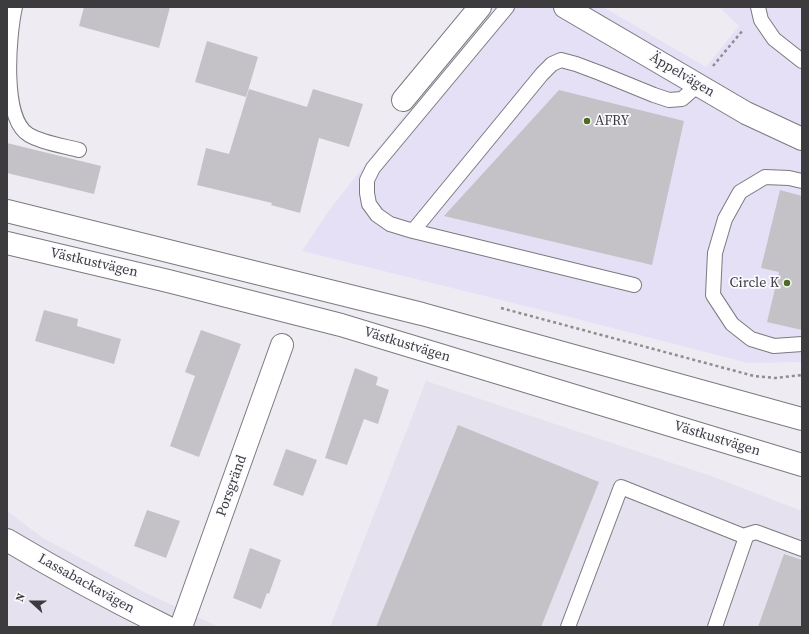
<!DOCTYPE html>
<meta charset="utf-8">
<style>
body{margin:0}
#map{position:relative;width:809px;height:634px;overflow:hidden;background:#eeecf2;font-family:"Source Serif 4",serif}
canvas{display:block}
.frame{position:absolute;inset:0;border:8px solid #3c3b3e;pointer-events:none}
.north{position:absolute;left:12px;top:582px;width:40px;height:40px;-webkit-text-stroke:3px #fbfaff;paint-order:stroke;rotate:291deg;font-size:11px;font-weight:700;line-height:16px;text-align:center;color:#3c3b3e}
.north::after{content:'';display:block;margin:auto;width:14px;height:18px;background:#3c3b3e;clip-path:polygon(50% 0,100% 100%,50% 72%,0 100%)}
</style>
<div id="map">
<canvas width="809" height="634"></canvas>
<div class="frame"></div>
<div class="north">N</div>
</div>
<script>
const c = document.querySelector('canvas').getContext('2d');
c.lineJoin = 'round';
function paint(path, color) {
  c.fillStyle = color;
  c.fill(path, 'evenodd');
}
function trace(path, color, width, dash) {
  c.strokeStyle = color;
  c.lineWidth = width;
  c.lineCap = dash ? 'butt' : 'round';
  c.setLineDash(dash || []);
  c.stroke(path);
}
function drawText(font, color, halo, rows, align = 'center') {
  c.font = font + ' "Source Serif 4",serif';
  c.lineWidth = 3.5;
  c.setLineDash([]);
  c.textBaseline = 'middle';
  c.strokeStyle = halo;
  c.fillStyle = color;
  for (const [text, x, y, turn = 0] of rows) {
    c.save();
    c.translate(x, y);
    c.rotate((+turn || 0) * Math.PI / 180);
    c.textAlign = isNaN(turn) ? turn : align;
    if (halo) c.strokeText(text, 0, 0);
    c.fillText(text, 0, 0);
    c.restore();
  }
}
const commercial = new Path2D(`
 M490,7H603L706,67L739,26L719,7H802V362L748,363L558,314L302,251L330,209Z`);
const built = new Path2D(`
 M426,381L714,477L802,511V627H330Z
 M7,511L43,538L144,592L219,627H7Z`);
const building = new Path2D(`
 M84,7H170L159,48L79,26Z
 M207,41L258,57L246,97L195,82Z
 M249,89L307,107L313,89L363,104L349,147L319,138L300,213L271,205L272,203L197,185L206,148L229,154Z
 M559,90L684,121L652,265L444,216Z
 M7,143L101,166L94,194L7,173Z
 M780,190L802,196V330L767,322L779,272L761,268Z
 M44,310L78,319L77,326L121,339L114,364L35,341Z
 M201,330L241,344L199,457L170,446L195,376L185,372Z
 M355,368L378,377L376,385L389,390L378,424L364,419L347,465L325,458Z
 M458,425L599,482L541,627H376Z
 M286,449L317,460L303,496L273,485Z
 M147,510L180,521L166,558L134,546Z
 M250,548L281,560L269,594L267,593L261,609L233,598Z
 M784,554L802,560V627H758Z`);
const path = new Path2D(`
 M713,66L743,30
 M501,308L754,376L775,378L802,375`);
const service = new Path2D(`
 M15,7C9,34 1,119 29,135C43,143 64,146 79,150
 M507,7L373,168L367,180V193L369,204L377,215L390,224L413,231L634,285
 M758,7L761,20L774,39L802,61
 M802,181L789,178L765,177L740,192L725,219L715,253L713,295L732,324L751,339L774,346L802,344
 M413,231L542,74L552,64L561,60L576,64L600,73L654,95L669,100L682,99L698,85
 M743,536L756,532L802,549
 M568,627L621,487L746,537L715,627`);
const minor = new Path2D(`
 M565,7L746,113L802,139
 M403,100L480,7
 M7,540C59,571 112,600 167,627
 M181,627L282,345`);
const primary = new Path2D(`
 M7,211L422,314L802,419
 M7,243L168,281L341,325L802,465`);
const markers = [
 [587,121,4,"#4c6c22"],
 [787,283,4,"#4c6c22"]
];
const streetNames = [
 ["Äppelvägen",682,75,31],
 ["Västkustvägen",94,263,13],
 ["Västkustvägen",407,345,17],
 ["Västkustvägen",717,439,17],
 ["Porsgränd",232,486,-70],
 ["Lassabackavägen",86,584,29]
];
const poiNames = [
 ["AFRY",595,121],
 ["Circle K",779,283,"right"]
];
paint(commercial, '#e5e0f6');
paint(built, '#e5e1ee');
paint(building, '#c4c2c7');
trace(service, '#7b7a7f', 16);
trace(minor, '#7b7a7f', 24);
trace(primary, '#7b7a7f', 24);
trace(path, '#8e8d91', 2.5, [3, 3]);
trace(service, '#fff', 14);
trace(minor, '#fff', 22);
trace(primary, '#fff', 22);
for (const [x, y, r, color] of markers) {
  const dot = new Path2D();
  dot.arc(x, y, r, 0, 2 * Math.PI);
  c.fillStyle = color;
  c.fill(dot);
  trace(dot, '#fbfaff', 1.5);
}
drawText('14px', '#3c3b3e', '#fbfaff', streetNames);
drawText('14px', '#3c3b3e', '#fbfaff', poiNames, 'left');
</script>
